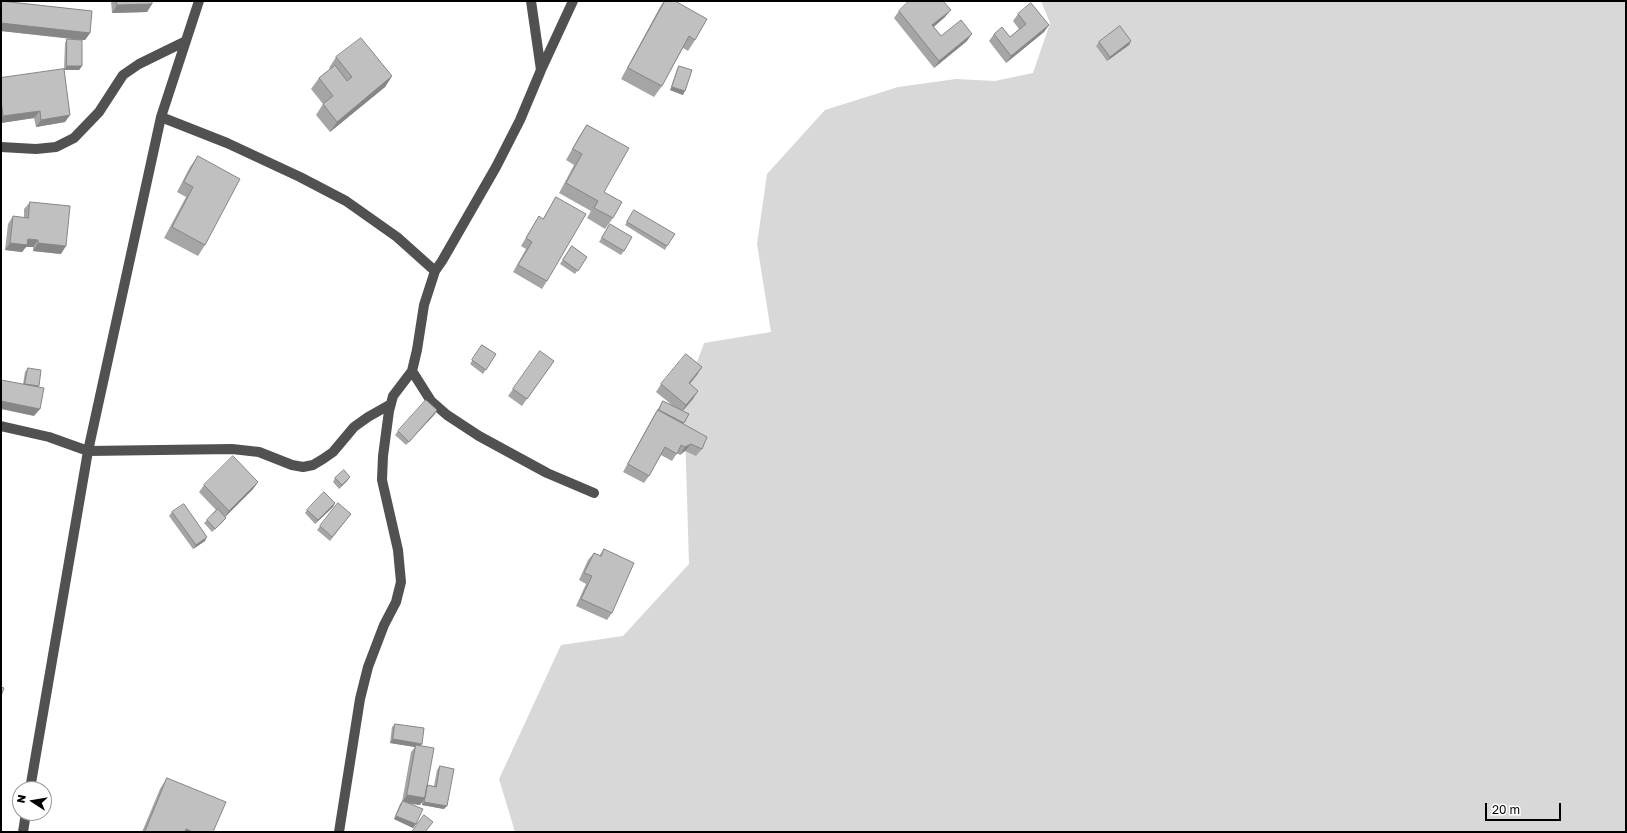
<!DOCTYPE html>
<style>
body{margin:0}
#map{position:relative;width:1627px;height:833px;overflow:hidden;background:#fff;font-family:"Golos Text",sans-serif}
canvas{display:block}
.frame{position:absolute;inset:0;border:2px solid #000;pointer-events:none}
.north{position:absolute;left:12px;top:781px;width:40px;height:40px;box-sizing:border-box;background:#fff;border:1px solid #999;border-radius:50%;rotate:282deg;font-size:11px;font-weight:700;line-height:16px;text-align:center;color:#000}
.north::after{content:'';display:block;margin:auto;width:14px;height:18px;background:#000;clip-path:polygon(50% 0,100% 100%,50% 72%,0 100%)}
.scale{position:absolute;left:1485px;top:803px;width:76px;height:18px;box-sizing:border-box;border:2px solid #000;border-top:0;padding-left:5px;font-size:12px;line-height:14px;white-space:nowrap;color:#000;-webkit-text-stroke:3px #fff;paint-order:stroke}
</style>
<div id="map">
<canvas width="1627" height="833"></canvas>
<div class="frame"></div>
<div class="north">N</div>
<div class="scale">20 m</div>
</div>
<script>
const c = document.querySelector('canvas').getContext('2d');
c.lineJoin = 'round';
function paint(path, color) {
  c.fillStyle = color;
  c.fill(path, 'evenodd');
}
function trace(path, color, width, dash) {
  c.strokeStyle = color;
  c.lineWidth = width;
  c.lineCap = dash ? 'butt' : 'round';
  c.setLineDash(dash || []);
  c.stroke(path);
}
const green = new Path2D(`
 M1041,1H1626V832H515L499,779L561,645L623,636L689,564L684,398L704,343L771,332L757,244L767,174L825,110L898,87L956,79L995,81L1033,73L1050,23Z`);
const minor = new Path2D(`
 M531,1L541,70
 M161,117L227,143L300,177L346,201L397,237L435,271
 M1,147L36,149L56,147L74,138L99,112L123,75L139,64L186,41
 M412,371L431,401L447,415L479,436L547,473L594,493
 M1,426L49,437L88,451L232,449L259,452L292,465L303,467L313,465L323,459L333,452L354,427L368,417L391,404
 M30,789L88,451L161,117L199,1
 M23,832L26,813
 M339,832L360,699L368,667L384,625L396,602L401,582L398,550L382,480L383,456L389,411L393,396L412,371L417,350L424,305L435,271L442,261L496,167L520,120L541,70L573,1`);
const wall = new Path2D(`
 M1,1L92,11L90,33L85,40H82V66L79,70H64L70,115L65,122L36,127L34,118L1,123V78L64,69L65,43L67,39L80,40L1,31Z
 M111,1H152V4L147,12L112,13Z
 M664,1H675L695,40L688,51L683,48L662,86L654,97L621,79L660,7Z
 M899,11L945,17L934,27L941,36L967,41L934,68L894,18Z
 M1018,14L1049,25L1044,32L1006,63L989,41L994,34L1010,37L1019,29L1013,21Z
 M1131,41L1129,45L1107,61L1096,46L1099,42Z
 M336,57L392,76L385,87L330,132L316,115L323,104L311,89L319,78L330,69L329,68Z
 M679,66L683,95L670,90L677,70Z
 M587,125L604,192L613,218L605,229L587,218L591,211L559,193L574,165L566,160L580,135Z
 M198,156L205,245L198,256L164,238L186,197L177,192L190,167Z
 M556,197L547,281L542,289L513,272L526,249L521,246L534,224L539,216L543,219Z
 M30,202L61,254L33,251V247H26L22,252L5,250L8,224L13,216L24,218V209Z
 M632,214L667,246L665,250L625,225Z
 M610,224L624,251L621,255L599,242Z
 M572,246L587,257L575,274L560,264Z
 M482,345L496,354L483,374L470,364Z
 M554,361L522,406L508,396L513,389Z
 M702,367L689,384L698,391L683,411L689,414L684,424L702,449L696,456L685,451L680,455L677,453L672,461L661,455L649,476L644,483L623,472L653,417L663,401L672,405L656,392L661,384Z
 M28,368L39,387L34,416L23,384L25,372Z
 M435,414L406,445L395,435L398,431Z
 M350,477L347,481L339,489L333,482L335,478Z
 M258,482L253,489L225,517L223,522L212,532L204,523L207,520L216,510L199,492L204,485Z
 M335,503L333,507L315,524L305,513L307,510Z
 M172,512L205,541L193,549L169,516Z
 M351,514L330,541L317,530L320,526Z
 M604,549L612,613L607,620L576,606L586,584L579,580L588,560L594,553L599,556Z
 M395,724L420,746L427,785L434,786L437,770L440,766L444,809L422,805V802L420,805L410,804L416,824L413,828L394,819L400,804L402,802L411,752L415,747L390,743L392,727Z
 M167,778L213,832H142L160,789Z`);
const shadedWall = new Path2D(`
 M78,1H87L77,2Z
 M152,4L147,12L112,13L117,5Z
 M951,10L945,17L927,32L932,25Z
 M1,23L90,33L85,40L1,31Z
 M1049,25L1044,32L1006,63L1011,56Z
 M972,34L967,41L934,68L939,61Z
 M1131,41L1129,45L1107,61L1110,57Z
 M67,66H82L79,70H64Z
 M392,76L385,87L330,132L337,122Z
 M672,87L685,91L683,95L670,90Z
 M40,111L34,118L1,123V119L3,116Z
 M70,115L65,122L36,127L41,120Z
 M28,239L38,240L33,247H26L22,252L5,250L10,243Z
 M38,243L66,246L61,254L33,251Z
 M702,367L697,375L684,391L689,383Z
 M698,391L693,399L681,413L686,405Z
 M1,401L40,409L34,416L1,409Z
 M437,410L435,414L406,445L409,442Z
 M691,444L685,451L680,455L685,447Z
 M350,477L347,481L339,489L342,485Z
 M258,482L253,489L224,518L229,511Z
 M335,503L333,507L315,524L318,520Z
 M207,537L205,541L193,549L196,545Z
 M393,739L422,744L419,748L416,745L415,747L390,743Z
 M407,795L425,798L420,805L402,802Z
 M424,802L447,806L444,809L422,805Z
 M396,816L416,824L413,828L394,819Z
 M186,829L193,832H184Z`);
const building = new Path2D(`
 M1,1L92,11L90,33L1,23Z
 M117,1H152V4L117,5Z
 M665,1H675L707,19L695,40L689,36L662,86L628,68Z
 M909,1H943L951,10L932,25L941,36L961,20L972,34L939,61L899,11Z
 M1031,3L1049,25L1011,56L994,34L1002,27L1010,37L1026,24L1018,14Z
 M1120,26L1131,41L1110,57L1099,42Z
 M361,38L392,76L337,122L323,104L333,96L319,78L335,65L347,81L352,77L336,57Z
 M67,39L82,40V66H67Z
 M679,66L692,70L685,91L672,87Z
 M64,69L70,115L41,120L40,111L3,116L1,100V78Z
 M587,125L629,148L604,192L622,202L613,218L594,208L598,201L566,183L582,154L573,149Z
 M198,156L240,179L205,245L172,227L193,187L184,182Z
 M556,197L586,214L547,281L518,265L532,242L526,238L539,216L543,219Z
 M30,202L70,206L66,246L38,243V240L28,239L27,245L10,243L13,216L28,218Z
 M634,210L675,234L667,246L627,222Z
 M610,224L632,237L624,251L602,238Z
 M572,246L587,257L578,271L563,260Z
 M482,345L496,354L486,370L472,360Z
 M540,351L554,361L527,399L513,389Z
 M686,354L702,367L689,383L698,391L686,405L661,384Z
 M28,368L41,370L39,386L25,384Z
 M1,380L44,388L40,409L1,401Z
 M426,400L437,410L409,442L398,431Z
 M663,401L689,414L684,423L659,410Z
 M658,410L707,437L702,449L691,444L685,447L681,445L677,454L665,447L649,476L628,464Z
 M233,456L258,482L229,511L204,485Z
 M344,470L350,477L342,485L335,478Z
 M324,492L335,503L318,520L307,510Z
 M338,503L351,514L332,537L320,526Z
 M184,504L207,537L196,545L172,512Z
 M218,509L226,518L215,529L207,520Z
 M604,549L634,563L612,613L581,599L592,576L584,573L594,553L601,556Z
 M1,687L4,688L1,696Z
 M395,724L424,728L422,744L393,739Z
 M416,745L434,748L425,798L407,795Z
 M440,766L454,769L447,806L424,802L427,785L436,787Z
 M167,778L226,802L213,832H193L186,829L185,832H145Z
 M403,801L423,809L416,824L396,816Z
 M424,815L433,822L425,832H412Z`);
paint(green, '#d8d8d8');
trace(minor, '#515151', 10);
paint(wall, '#a5a5a5');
paint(shadedWall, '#868686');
paint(building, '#c0c0c0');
trace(building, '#868686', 1);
</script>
